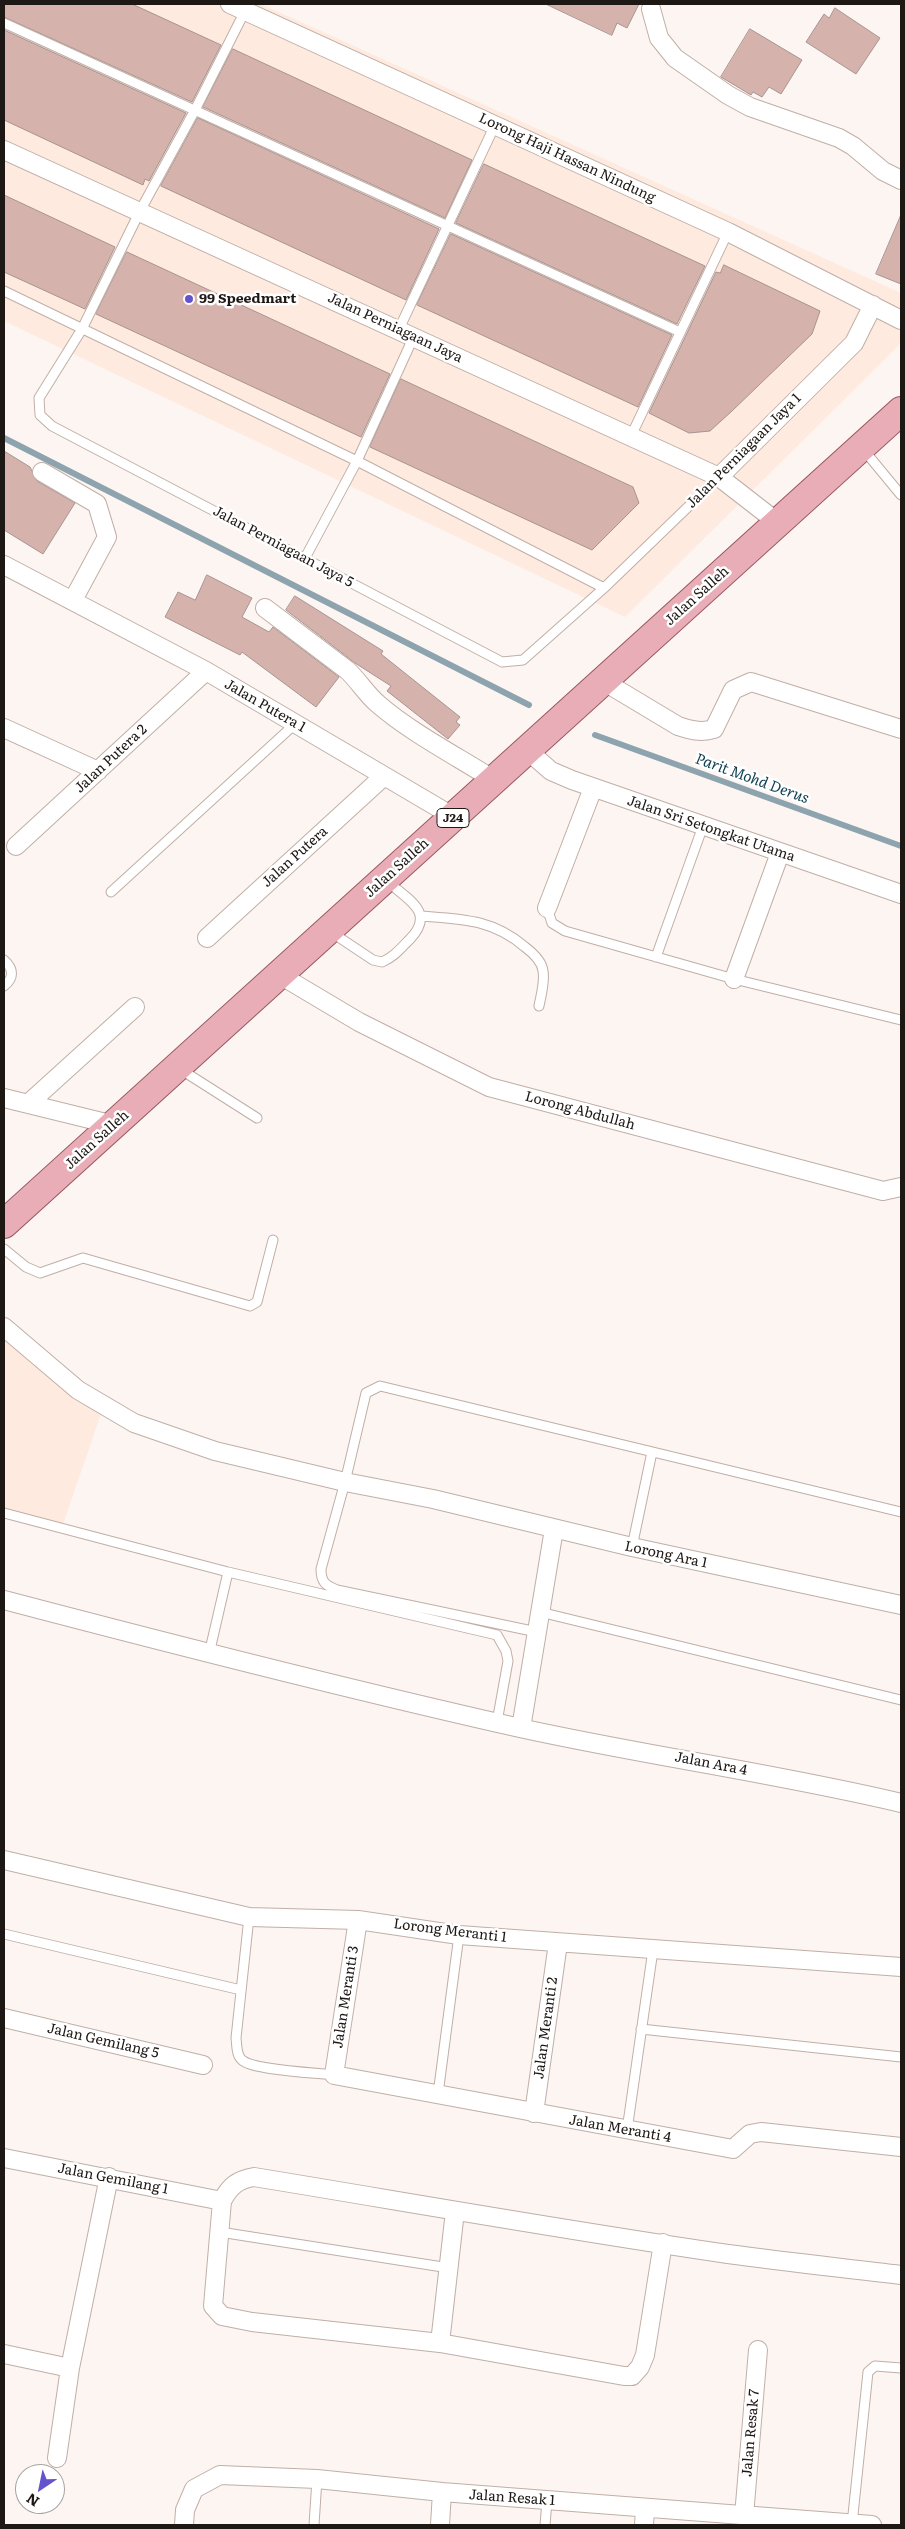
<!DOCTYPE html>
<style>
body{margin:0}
#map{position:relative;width:905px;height:2529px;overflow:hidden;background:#fdf5f2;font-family:Literata,serif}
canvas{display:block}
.frame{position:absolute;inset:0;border:5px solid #1e1815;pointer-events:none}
.north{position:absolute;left:15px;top:2464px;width:50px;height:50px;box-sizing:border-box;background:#fff;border:1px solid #a5a3a1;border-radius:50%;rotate:214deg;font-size:14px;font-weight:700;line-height:20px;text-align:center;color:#1e1815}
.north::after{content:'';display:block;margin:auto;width:18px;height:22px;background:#6354cd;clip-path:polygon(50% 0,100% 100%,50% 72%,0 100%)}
</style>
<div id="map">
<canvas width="905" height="2529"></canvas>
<div class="frame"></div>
<div class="north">N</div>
</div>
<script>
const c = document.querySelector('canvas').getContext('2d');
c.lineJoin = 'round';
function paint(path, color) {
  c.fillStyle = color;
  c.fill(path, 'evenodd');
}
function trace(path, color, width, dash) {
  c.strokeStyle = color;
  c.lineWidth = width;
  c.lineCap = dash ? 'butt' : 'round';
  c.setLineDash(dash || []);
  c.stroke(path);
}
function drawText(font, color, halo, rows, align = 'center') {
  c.font = font + ' Literata,serif';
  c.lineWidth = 5;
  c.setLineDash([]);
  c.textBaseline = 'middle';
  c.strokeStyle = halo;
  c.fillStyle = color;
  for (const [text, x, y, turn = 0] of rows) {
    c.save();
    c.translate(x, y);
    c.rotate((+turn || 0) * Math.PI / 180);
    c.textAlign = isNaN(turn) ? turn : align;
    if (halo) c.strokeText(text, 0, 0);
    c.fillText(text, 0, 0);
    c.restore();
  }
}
const built = new Path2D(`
 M4,4H261L901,293V343L625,617L4,321Z
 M4,1338L77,1399L101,1414L63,1524L4,1509Z`);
const stream = new Path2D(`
 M4,438L529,705
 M595,735L901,846`);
const building = new Path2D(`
 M4,4H132L221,45L192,102L4,17Z
 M546,4H639L627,28L617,23L612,35Z
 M835,8L880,38L856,74L806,42L824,14L829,18Z
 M750,29L802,60L781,94L769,87L762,97L753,92L751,95L721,77Z
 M4,30L186,113L149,181L145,179L143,185L4,120Z
 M233,49L472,160L445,218L203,107Z
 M198,118L439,229L406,300L161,186Z
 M484,164L705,266L677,324L456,223Z
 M4,195L115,247L85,309L4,272Z
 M901,215V284L876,274Z
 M451,234L672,335L638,407L417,305Z
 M127,252L390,374L361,437L96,314Z
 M724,265L820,311L812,334L732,411L710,431L689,433L649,413L716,272L720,273Z
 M401,379L633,487L639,503L592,550L370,447Z
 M4,451L30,467L37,481L75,503L43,554L4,530Z
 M207,575L252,598L242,617L269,632L273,627L339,677L316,707L242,652L240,655L165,617L178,592L195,600Z
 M295,596L383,651L381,654L460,717L456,722L460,725L448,739L387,691L391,686L355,663L286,610Z`);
const lane = new Path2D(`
 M245,11L195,110L140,211L82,329L39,398L40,415L52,426L502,662L523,660L604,588L719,477
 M4,23L680,332
 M4,291L357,461L604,588
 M399,329L495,125
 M631,436L728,232
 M863,449L901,495
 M305,558L357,461L414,336
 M111,892L295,724
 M547,908L552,923L565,931L734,979L901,1020
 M421,916C461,919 493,919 525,947C533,953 542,962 543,971C545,982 541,995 539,1006
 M331,932L373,960L382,962C394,957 401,948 410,939C436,912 408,900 387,881
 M656,957L703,826
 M4,960C14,969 14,978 4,986
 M180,1069L257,1118
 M4,1249L26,1267L40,1273L83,1258L250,1306L257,1302L273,1240
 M4,1513L228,1572L497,1635L506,1651L508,1661L497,1722
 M632,1547L652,1452
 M540,1612L901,1700
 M537,1632L337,1590C325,1585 321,1582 321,1569L345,1482L366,1393L380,1386L901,1512
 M209,1654L228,1572
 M249,1917L236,2038C237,2045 236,2055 242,2060C252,2070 317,2073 334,2075
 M4,1934L241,1990
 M641,2029L901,2057
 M438,2094L459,1935
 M627,2130L653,1950
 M220,2232L449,2268
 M852,2524L868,2372L875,2366L901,2368
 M314,2525L317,2479
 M545,2525L547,2501`);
const street = new Path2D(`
 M230,4L728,232L901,320
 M651,9L659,38L675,58L728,95L750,107L839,138L853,146L883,171L901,180
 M4,150L719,477L777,522
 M42,472L97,504L107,537L73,600
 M719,477L854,343L873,305
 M4,565L206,671L454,817
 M265,608L347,670C359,681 366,694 378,704C410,732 458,757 494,780
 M603,681L678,726C690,730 701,733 714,729L733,690L751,682L901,729
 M4,728L98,771
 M527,750L551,771L572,780L901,894
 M16,846L206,671
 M547,908L593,788
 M207,938L384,776
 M280,975L359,1022L489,1087L883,1191L901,1187
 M734,979L780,853
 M4,1098L114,1125
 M28,1104L135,1007
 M4,1327L78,1390L134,1423L215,1451L345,1482L433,1499L632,1547L901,1605
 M4,1600C175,1645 347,1689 520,1728C647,1756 775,1773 901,1803
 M521,1728L554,1529
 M4,1860L249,1917L358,1920L459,1935L901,1967
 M358,1920L334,2075L733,2149L750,2134L761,2132L901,2147
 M4,2018L203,2065
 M534,2113L558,1943
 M4,2158L222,2201
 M663,2243L645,2355L640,2367L632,2376H624L440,2343L252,2322L222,2316L213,2306L222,2201C230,2186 237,2180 254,2177C412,2203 570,2231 728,2254C786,2262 844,2268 901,2275
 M440,2343L455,2211
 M4,2354L70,2368L57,2458
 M70,2368L109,2177
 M744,2516L758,2350
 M184,2525L185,2510L194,2489L220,2475L317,2479L442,2492L872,2525
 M440,2525L442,2492
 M644,2525L645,2508`);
const primary = new Path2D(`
 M4,1224L901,411`);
const markers = [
 [189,299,5,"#6354cd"]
];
const shields = [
 [453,818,32]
];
const shieldNames = [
 ["J24",453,818]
];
const streetNames = [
 ["Lorong Haji Hassan Nindung",567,158,25],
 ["Jalan Perniagaan Jaya",395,328,25],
 ["Jalan Perniagaan Jaya 1",744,451,-45],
 ["Jalan Perniagaan Jaya 5",283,547,28],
 ["Jalan Salleh",697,596,-42],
 ["Jalan Putera 1",265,706,30],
 ["Jalan Putera 2",111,759,-43],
 ["Jalan Sri Setongkat Utama",711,829,19],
 ["Jalan Putera",295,857,-42],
 ["Jalan Salleh",397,868,-42],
 ["Lorong Abdullah",580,1111,15],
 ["Jalan Salleh",97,1140,-42],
 ["Lorong Ara 1",666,1555,12],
 ["Jalan Ara 4",711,1764,11],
 ["Lorong Meranti 1",450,1931,7],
 ["Jalan Meranti 3",346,1997,-81],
 ["Jalan Meranti 2",546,2028,-82],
 ["Jalan Gemilang 5",103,2041,13],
 ["Jalan Meranti 4",620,2129,10],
 ["Jalan Gemilang 1",113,2179,11],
 ["Jalan Resak 7",751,2433,-85],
 ["Jalan Resak 1",512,2498,4]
];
const poiNames = [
 ["99 Speedmart",199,299]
];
const waterNames = [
 ["Parit Mohd Derus",752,779,20]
];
paint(built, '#feeadf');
trace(stream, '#8da3ae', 6);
paint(building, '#d6b2ac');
trace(building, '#a79491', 1);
trace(lane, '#c0afa6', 11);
trace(street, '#c0afa6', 20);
trace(primary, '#98565e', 30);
trace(lane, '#fff', 9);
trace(street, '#fff', 18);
trace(primary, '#e8adb6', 28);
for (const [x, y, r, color] of markers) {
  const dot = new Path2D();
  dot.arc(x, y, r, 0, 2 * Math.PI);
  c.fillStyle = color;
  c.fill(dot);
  trace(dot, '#fff', 2);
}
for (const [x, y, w] of shields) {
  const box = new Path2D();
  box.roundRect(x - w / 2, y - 9.5, w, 19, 4);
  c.fillStyle = '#fff';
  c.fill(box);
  trace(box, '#1e1815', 1);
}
drawText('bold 12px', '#1e1815', null, shieldNames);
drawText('14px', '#1e1815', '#fff', streetNames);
drawText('bold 14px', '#1e1815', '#fff', poiNames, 'left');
drawText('italic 15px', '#0c3d4f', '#fff', waterNames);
</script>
